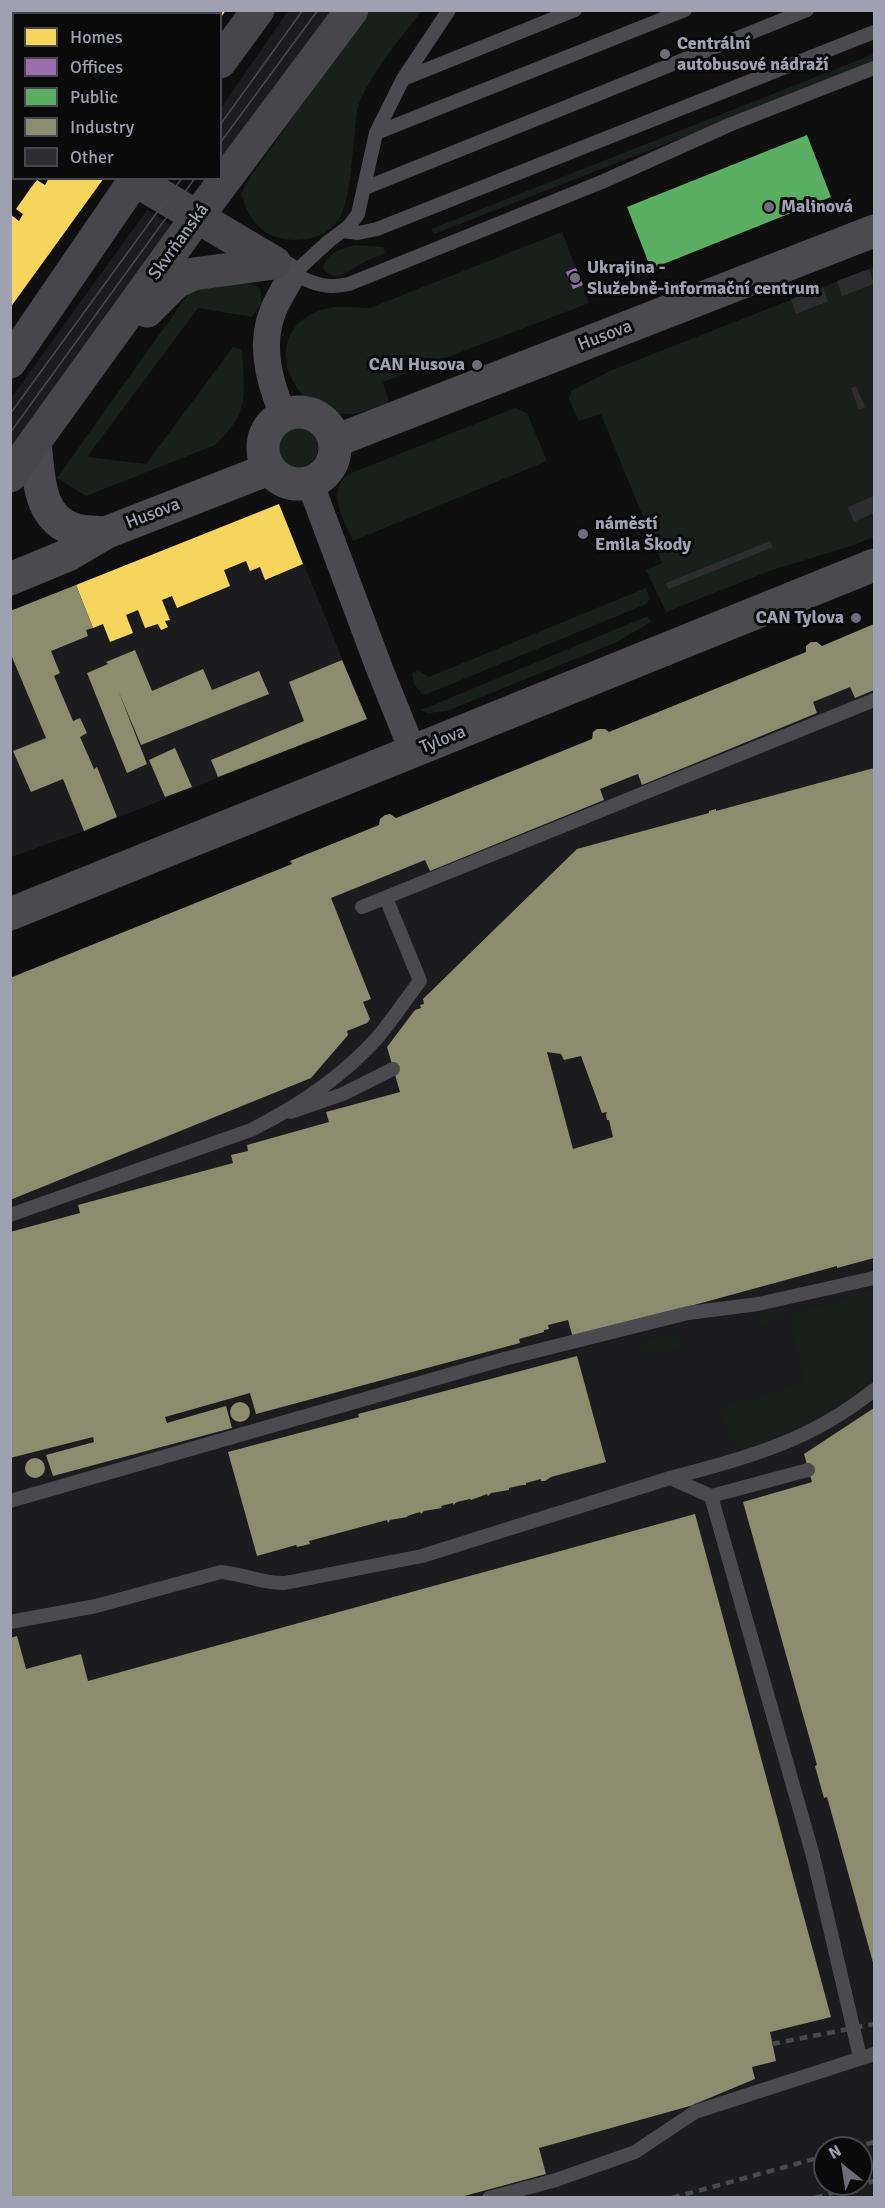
<!DOCTYPE html>
<meta charset="utf-8">
<style>
body{margin:0}
#map{position:relative;width:885px;height:2208px;overflow:hidden;background:#0f0f10;font-family:Signika,sans-serif}
canvas{display:block}
.frame{position:absolute;inset:0;border:12px solid #9fa1b2;pointer-events:none}
.legend{position:absolute;left:12px;top:12px;width:210px;height:168px;box-sizing:border-box;background:#0a0a0b;border:2px solid #46464e;margin:0;padding:8px 10px;list-style:none;font-size:18px;color:#9fa1b2}
.legend li{display:flex;align-items:center;gap:12px;height:30px}
.legend b{width:30px;border:2px solid #46464e}
.north{position:absolute;left:813px;top:2136px;width:60px;height:60px;box-sizing:border-box;background:#0a0a0b;border:2px solid #46464e;border-radius:50%;rotate:330deg;font-size:16px;font-weight:700;line-height:24px;text-align:center;color:#9fa1b2}
.north::after{content:'';display:block;margin:auto;width:21px;height:27px;background:#6d6e79;clip-path:polygon(50% 0,100% 100%,50% 72%,0 100%)}
</style>
<div id="map">
<canvas width="885" height="2208"></canvas>
<div class="frame"></div>
<ul class="legend">
<li><b style="height:16px;background:#f6d55c"></b>Homes</li>
<li><b style="height:16px;background:#9970ab"></b>Offices</li>
<li><b style="height:16px;background:#5aae61"></b>Public</li>
<li><b style="height:16px;background:#8c8c6e"></b>Industry</li>
<li><b style="height:16px;background:#2d2d2f"></b>Other</li>
</ul>
<div class="north">N</div>
</div>
<script>
const c = document.querySelector('canvas').getContext('2d');
c.lineJoin = 'round';
function paint(path, color) {
  c.fillStyle = color;
  c.fill(path, 'evenodd');
}
function trace(path, color, width, dash) {
  c.strokeStyle = color;
  c.lineWidth = width;
  c.lineCap = dash ? 'butt' : 'round';
  c.setLineDash(dash || []);
  c.stroke(path);
}
function drawText(font, color, halo, rows, align = 'center') {
  c.font = font + ' Signika,sans-serif';
  c.lineWidth = 6;
  c.setLineDash([]);
  c.textBaseline = 'middle';
  c.strokeStyle = halo;
  c.fillStyle = color;
  for (const [text, x, y, turn = 0] of rows) {
    c.save();
    c.translate(x, y);
    c.rotate((+turn || 0) * Math.PI / 180);
    c.textAlign = isNaN(turn) ? turn : align;
    if (halo) c.strokeText(text, 0, 0);
    c.fillText(text, 0, 0);
    c.restore();
  }
}
const built = new Path2D(`
 M288,11H332L221,159V108Z
 M147,210L173,226L11,449V398Z
 M279,504L367,719L84,831L11,857V611Z
 M874,625V2197L11,2198V979L292,865L380,826L381,820L392,815L396,819L593,739L594,734L605,729L609,732L806,653V649L816,643L823,646ZM825,2148H861V2184H825Z`);
const green = new Path2D(`
 M369,11H422C398,41 373,70 358,106C356,113 356,121 355,128C352,152 351,199 339,219C324,244 278,247 258,226C249,216 245,206 241,194L251,176Z
 M874,54V63L434,234L431,229Z
 M562,232L589,303L383,382L389,402C374,408 357,416 340,414C291,410 262,338 312,314C335,303 347,308 370,308Z
 M356,245L383,247L385,253C378,257 369,259 362,263C348,270 336,285 323,269C326,252 341,249 356,245Z
 M874,267V537L851,546L772,570L666,612L646,570L662,563L601,414L579,421L569,399L571,391L610,371Z
 M218,272L260,288L262,302L252,317L198,308L87,457L146,464L233,347L242,350C244,396 251,411 215,445L86,496L57,478L201,276Z
 M515,408L527,413L547,461L353,541C344,520 325,491 349,474Z
 M278 447a20 20 0 1 1 40 0a20 20 0 1 1-40 0Z
 M646,588L649,597L648,602L644,605L427,694H422L414,684L412,673L419,671L429,677Z
 M648,616L651,622L617,642L447,711L428,713L421,710Z
 M874,1291V1377L845,1403L840,1401L806,1423L746,1450C728,1447 724,1421 720,1407L806,1383L789,1318L759,1326C759,1311 772,1306 784,1316Z
 M674,1333L683,1338L688,1345L644,1357L640,1342Z`);
const homes = new Path2D(`
 M10,10H43L47,14H14V75L10,79Z
 M170,10L177,12L178,10H226L220,19V14H168Z
 M49,178H104L10,308V214L19,221L23,214L16,209L30,189L37,180L45,185Z
 M279,504L303,564L265,580L260,567L250,571L246,561L224,570L230,586L177,608L172,596L162,600L170,620L165,621L168,627L161,630L158,624L145,628L138,610L126,615L133,633L110,642L103,624L93,628L76,585Z`);
const offices = new Path2D(`
 M576,268L583,285L573,289L566,272Z`);
const public = new Path2D(`
 M84,10H151L149,14H82Z
 M807,135L831,197L651,269L627,207Z`);
const industry = new Path2D(`
 M76,585L93,628L86,630L88,636L51,651L60,673L54,676L73,721L80,718L87,733L80,737L94,769L97,767L117,817L84,831L63,779L31,792L13,751L46,738L12,657L10,658V611Z
 M874,624V690L855,698L850,687L813,702L817,713L642,785L638,774L630,777L600,789L604,800L430,871L425,860L331,898L371,999L363,1002L370,1019L367,1023L347,1031L348,1035L311,1078L10,1200V978L292,864L290,861L379,825L380,819L385,815L390,814L396,818L592,739L593,732L597,729H605L609,732L806,652V646L811,642H817L822,646Z
 M135,650L152,691L203,669L212,690L259,671L269,694L141,745L118,690L147,764L127,773L87,673L108,664L106,662Z
 M342,660L367,719L218,777L211,760L304,721L289,682Z
 M175,748L192,787L165,797L149,760Z
 M874,768V1258L837,1268V1266L573,1338L568,1320L548,1325L549,1329L544,1330V1332L519,1339L520,1343L256,1414L250,1393L165,1417L167,1423L226,1406L232,1428L53,1476L46,1455L94,1442L93,1437L10,1458V1232L80,1213L78,1205L233,1163L231,1155L248,1151L247,1145L329,1122L326,1112L400,1092L387,1047L415,1010L421,1008L420,1005L424,1004L423,999L577,849L709,813V811L716,809V811ZM547,1052L561,1054L564,1060L581,1056L602,1113L607,1112L606,1115L607,1120H609L613,1137L573,1149Z
 M577,1356L606,1462L551,1477L545,1481H541V1479L526,1483V1485H522L509,1488V1490L491,1493L488,1496L487,1494L471,1500L470,1499L457,1502L453,1505V1503L441,1506L442,1508L424,1511L421,1514L420,1512L407,1516L408,1517L390,1520L388,1523L387,1520L309,1541L310,1544L297,1547L296,1545L257,1556L228,1452L359,1417L358,1414Z
 M230 1412a10 10 0 1 1 20 0a10 10 0 1 1-20 0Z
 M874,1408V1966L827,1797L824,1798L815,1766L817,1765L743,1502L812,1482L804,1454Z
 M25 1468a10 10 0 1 1 20 0a10 10 0 1 1-20 0Z
 M695,1514L831,2017L770,2032L776,2061L752,2067L755,2079L690,2106L539,2148L546,2174L457,2198H10V1638L17,1636L26,1669L81,1654L88,1681Z`);
const building = new Path2D(`
 M869,269L874,284L842,296L837,281Z
 M823,287L828,301L796,314L791,299Z
 M856,386L865,407L859,410L851,388Z
 M874,496V513L854,522L848,507Z
 M770,541L773,547L669,589L666,583Z`);
const service = new Path2D(`
 M449,10L403,79L376,133L358,214L349,226L329,241L293,274C315,284 325,289 349,284L604,181L729,125L874,68
 M403,79L575,10
 M376,133L685,10
 M365,188L807,10
 M343,231L358,233L377,229L874,32
 M362,907L874,700
 M291,1112L343,1094L393,1069
 M10,1215L251,1130C297,1107 344,1075 378,1037C393,1019 406,999 420,981L386,898
 M670,1478C749,1457 809,1442 874,1390
 M711,1496L808,1470
 M10,1501L504,1359L688,1313L758,1304L874,1278
 M10,1622L96,1606L221,1572C244,1574 263,1584 285,1583L422,1556L670,1478L711,1496L813,1856L860,2057
 M489,2198L556,2180L635,2152L695,2112L874,2054`);
const minor = new Path2D(`
 M275,263L293,274C286,286 278,298 273,311C259,345 269,382 283,414
 M310,483L380,670L413,752`);
const tertiary = new Path2D(`
 M263 448a36 36 0 1 1 72 0a36 36 0 1 1-72 0Z
 M335,441L874,231
 M35,442C39,475 37,520 76,530C85,532 95,532 105,533
 M10,579L68,555L105,533L269,469
 M10,914L874,565`);
const primary = new Path2D(`
 M220,62L258,10
 M135,180L275,263
 M147,311L176,282L193,274L275,263
 M10,362L136,178
 M10,476L197,217L352,10`);
const tram = new Path2D(`
 M220,125L303,10
 M220,143L318,10
 M10,414L182,178
 M10,433L195,178`);
const rail = new Path2D(`
 M772,2044L874,2024
 M853,2148L874,2142
 M672,2198L825,2156
 M815,2198L874,2181`);
const markers = [
 [665,54,6,"#6d6e79"],
 [769,207,6,"#6d6e79"],
 [575,278,6,"#6d6e79"],
 [477,365,6,"#6d6e79"],
 [583,534,6,"#6d6e79"],
 [856,618,6,"#6d6e79"]
];
const poiNames = [
 ["Centrální",677,44],
 ["autobusové nádraží",677,65],
 ["Malinová",781,207],
 ["Ukrajina -",587,268],
 ["Služebně-informační centrum",587,289],
 ["CAN Husova",465,365,"right"],
 ["náměstí",595,524],
 ["Emila Škody",595,545],
 ["CAN Tylova",844,618,"right"]
];
const streetNames = [
 ["Skvrňanská",179,242,-54],
 ["Husova",605,336,-21],
 ["Husova",153,514,-21],
 ["Tylova",443,740,-22]
];
paint(built, '#1c1c1e');
paint(green, '#19201b');
paint(homes, '#f6d55c');
paint(offices, '#9970ab');
paint(public, '#5aae61');
paint(industry, '#8c8c6e');
paint(building, '#2d2d2f');
trace(service, '#4a4a4f', 14);
trace(minor, '#4a4a4f', 27);
trace(tertiary, '#4a4a4f', 33);
trace(primary, '#46464b', 33);
trace(tram, '#494a4f', 1.5);
trace(rail, '#494a4f', 4.5, [8, 6]);
for (const [x, y, r, color] of markers) {
  const dot = new Path2D();
  dot.arc(x, y, r, 0, 2 * Math.PI);
  c.fillStyle = color;
  c.fill(dot);
  trace(dot, '#0a0a0b', 2);
}
drawText('bold 18px', '#9fa1b2', '#0a0a0b', poiNames, 'left');
drawText('18px', '#9fa1b2', '#0a0a0b', streetNames);
</script>
